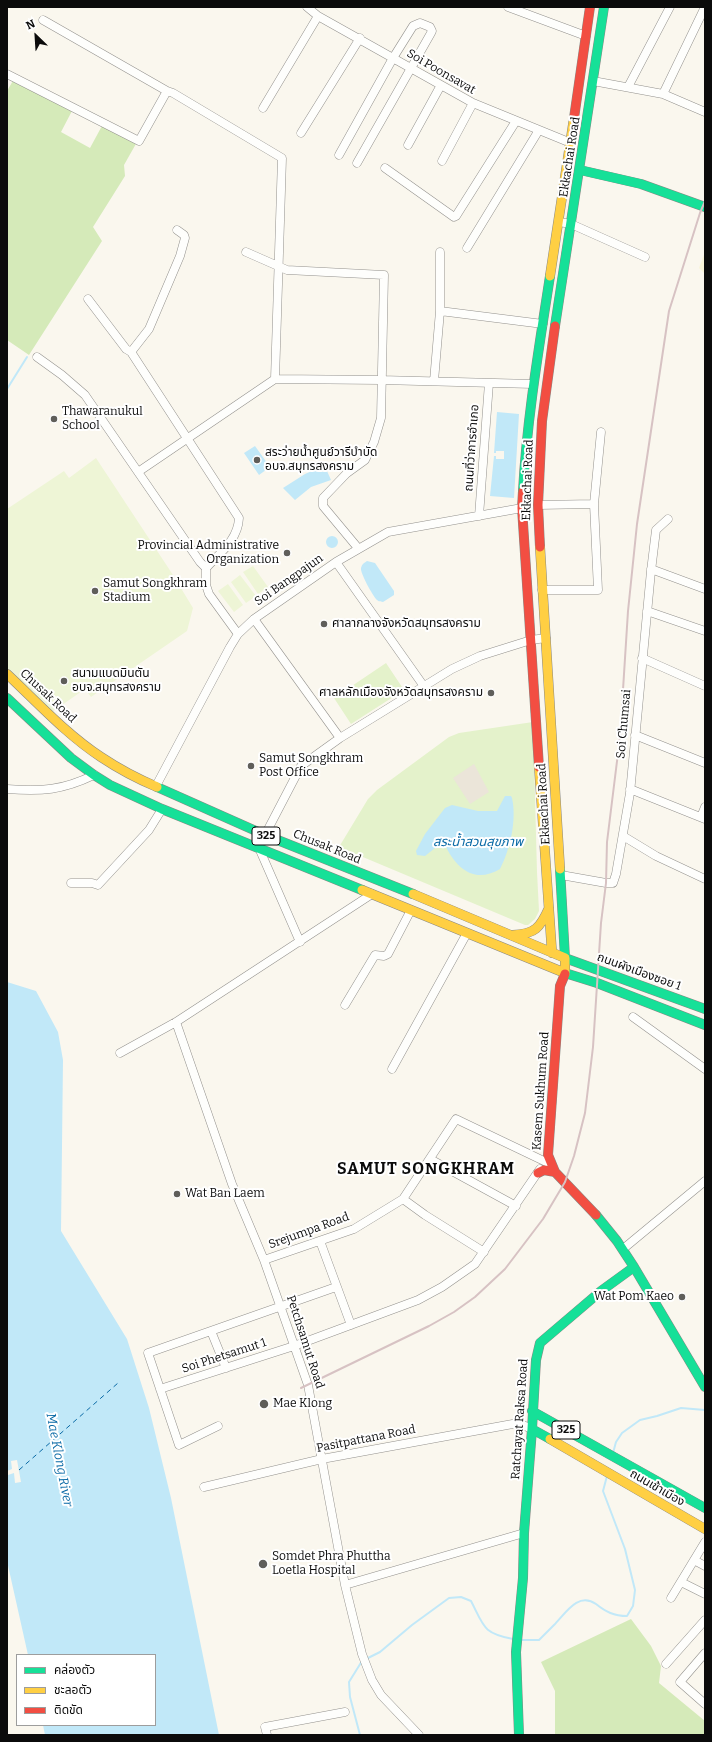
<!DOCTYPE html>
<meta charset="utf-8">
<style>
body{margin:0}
#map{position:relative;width:712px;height:1742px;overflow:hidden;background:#faf7ee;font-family:Bitter,"Noto Sans Thai",serif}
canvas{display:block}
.frame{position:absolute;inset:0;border:8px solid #0b0b0b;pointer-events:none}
.legend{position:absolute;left:16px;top:1654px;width:140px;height:72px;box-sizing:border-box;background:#fff;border:1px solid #9d9d9d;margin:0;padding:5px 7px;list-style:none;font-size:12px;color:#0b0b0b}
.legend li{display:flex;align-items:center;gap:8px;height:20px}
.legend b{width:20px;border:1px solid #9d9d9d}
.north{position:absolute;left:16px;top:16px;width:40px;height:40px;-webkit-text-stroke:3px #fff;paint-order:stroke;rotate:335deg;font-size:11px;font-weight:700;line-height:16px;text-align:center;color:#0b0b0b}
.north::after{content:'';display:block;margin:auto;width:14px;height:18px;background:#0b0b0b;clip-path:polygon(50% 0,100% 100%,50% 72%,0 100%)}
</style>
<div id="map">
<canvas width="712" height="1742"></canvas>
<div class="frame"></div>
<ul class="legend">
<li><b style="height:5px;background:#16e098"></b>คล่องตัว</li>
<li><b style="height:5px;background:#ffcf43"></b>ชะลอตัว</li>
<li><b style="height:5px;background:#f24e42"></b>ติดขัด</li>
</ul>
<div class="north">N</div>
</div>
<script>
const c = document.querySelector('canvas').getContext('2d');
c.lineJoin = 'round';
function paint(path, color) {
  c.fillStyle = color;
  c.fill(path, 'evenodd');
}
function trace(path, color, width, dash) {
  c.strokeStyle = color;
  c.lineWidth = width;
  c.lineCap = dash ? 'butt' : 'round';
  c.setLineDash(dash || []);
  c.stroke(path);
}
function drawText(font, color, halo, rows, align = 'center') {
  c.font = font + ' Bitter,"Noto Sans Thai",serif';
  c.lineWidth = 4;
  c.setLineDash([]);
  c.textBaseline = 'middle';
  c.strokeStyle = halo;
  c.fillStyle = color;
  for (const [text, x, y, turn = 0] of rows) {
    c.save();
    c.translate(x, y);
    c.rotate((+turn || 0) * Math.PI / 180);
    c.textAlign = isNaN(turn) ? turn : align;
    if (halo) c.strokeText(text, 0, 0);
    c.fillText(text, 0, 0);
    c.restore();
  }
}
const farmland = new Path2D(`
 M705,252V274L699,268Z`);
const green = new Path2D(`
 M386,663L404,690L351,724L334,698Z
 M533,722L537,872L539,911L535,919L528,925H525L339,847L368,799L377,790L449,737L459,733Z`);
const forest = new Path2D(`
 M14,79L73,109L61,132L90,148L103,124L137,142L124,165L125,176L93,227L102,241L29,355L7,340V91Z
 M631,1619L651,1646L661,1666L659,1683L705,1721V1735H555V1691L541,1662Z`);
const pitch = new Path2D(`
 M96,458L173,575L193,608L187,631L91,697L85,689L49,714L7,674V509L64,471L69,478Z
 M253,566L268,587L258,594L243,572Z
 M240,575L256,596L246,603L231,582Z
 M228,584L243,605L234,612L218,591Z`);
const plaza = new Path2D(`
 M474,764L489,792L470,804L453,778Z`);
const water = new Path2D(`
 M497,412L519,414L514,498L490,496L494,456H496V459H504V451H496V453H494Z
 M255,446L270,467L259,475L244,453Z
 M321,467L323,472L327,471L331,480L311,487L295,500L283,488L305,474Z
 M326 542a6 6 0 1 1 12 0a6 6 0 1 1-12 0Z
 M367,561L375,563L394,591V595L383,602C380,601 379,602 377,600C373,596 360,573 361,568C362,564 364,563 367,561Z
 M505,796H511L512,798C517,820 510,850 500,869C475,884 457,869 446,847L435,848L425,856L417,855L416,851L425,834L445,808L452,805L478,811H497Z
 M7,982L36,991L58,1032L63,1060L61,1231L127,1339L149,1408L171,1498L219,1735H45L43,1725H155V1655H28L7,1561Z`);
const pier = new Path2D(`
 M17,1460L21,1482L15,1483L14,1473L8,1475L7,1477V1471L12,1469L11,1461Z`);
const stream = new Path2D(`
 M7,389L27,357
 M613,1453L616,1442L622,1433L640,1420L657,1416L681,1408L705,1410
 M521,1640H539C544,1635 549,1630 554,1625C565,1614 578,1591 596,1604C606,1612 614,1616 627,1616L633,1606L635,1590L625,1549L603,1491L607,1476
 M366,1659L380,1652L412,1625L449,1598L461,1597L471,1601C484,1626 482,1633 513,1639
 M360,1735L350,1697L349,1682L362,1661`);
const ferry = new Path2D(`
 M19,1470L118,1383`);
const street = new Path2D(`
 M307,7L318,16L473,103L571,143
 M508,7L586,36
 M43,20L167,91L173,93L282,158L275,379
 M7,74L139,141L167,91
 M593,81L663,94L705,112
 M628,87L670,7
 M663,94L705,7
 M263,108L318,16
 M301,133L360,38
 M408,145L441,85
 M339,155L393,58L413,26L420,23L430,27L432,31L431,33L357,163
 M442,161L473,103
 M385,168L454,217L456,216L516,121
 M559,222L571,224L645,257
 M467,248L539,130
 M246,252L287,270L384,275L381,418L374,442L365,460L347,473L323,498V506L358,548
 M88,299L126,349L131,352L239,518C238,540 220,553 206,568V585L209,594L238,634
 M440,311L543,324
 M131,352L149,329L180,256L185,238L184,235L177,230
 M37,357L62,375L85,395L200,562L206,568
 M434,381L440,311V252
 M138,472L275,379L381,380L533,384
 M538,505L594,504
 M479,516L489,383
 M336,562L423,685
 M651,569L705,589
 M542,590H598L594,504L601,432
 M647,611L705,631
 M254,619L340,738
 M642,658L705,686
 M635,735L705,763
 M156,786L230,647L238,634L254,619L336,562L388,532L522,508
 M7,789C41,792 63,790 94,775
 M630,789L705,819
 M701,817L705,807
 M265,835L301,766L340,738L452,669L480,656L531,640L546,638
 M623,836L656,856L705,879
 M259,848L300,942
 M561,875L606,883H613L616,874L630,793L651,571L656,530L668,519
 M71,883H92L98,885L149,830L162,809
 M345,1005L375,955L384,956L388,954L411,910
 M633,1017L705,1069
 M176,1022L232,1184L264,1260L308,1385L345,1585L362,1654L372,1680L381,1695L419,1735
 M120,1053L176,1022L372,894
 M392,1069L467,933
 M430,1159L516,1206
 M403,1199L425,1215L484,1252
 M320,1241L351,1325
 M623,1249L705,1181
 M264,1260L354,1229L403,1199L456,1119L546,1162
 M211,1331L226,1368
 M160,1389L294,1346L418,1300L442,1287L475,1264L540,1169
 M218,1426L179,1445L148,1353L336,1287
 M204,1487L322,1459L518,1423L532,1429
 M694,1560L705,1566
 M681,1582L705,1594
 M345,1585L524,1533
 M671,1598L705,1542
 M705,1653L680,1682L705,1704
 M666,1664L705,1620
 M267,1735L265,1727L345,1712`);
const fast = new Path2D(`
 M580,170L641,184L705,207
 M555,326L604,7
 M523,491C527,418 539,348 550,276
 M7,698L71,758L94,775L110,785L162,809L362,890
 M157,787L265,835L413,894
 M560,869L565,958L705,1009
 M565,973L597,983L705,1025
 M634,1267L705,1387
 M532,1411L705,1508
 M550,1439L532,1429L536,1360L540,1343L601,1291L634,1267L617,1241L596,1215
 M519,1735L516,1652L523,1578L524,1533L532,1429`);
const slow = new Path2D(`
 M550,276L574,118
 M540,547L560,869
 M7,674C37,702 66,734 101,757C119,769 138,779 157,787
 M539,767L552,953
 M362,890L565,973
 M413,894L565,958V974
 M513,935C535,934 540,928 549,908
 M550,1439L705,1529`);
const jam = new Path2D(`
 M574,118L590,7
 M523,491L522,508L539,767
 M540,547L538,505L542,421L555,326
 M565,974L560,986L548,1155L555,1172L596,1215
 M538,1173L544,1170L555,1172`);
const rail = new Path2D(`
 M301,1388L429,1326L454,1312L475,1297L505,1269L543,1219L565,1182L574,1156L585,1113L593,1047L601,923L606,883L607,842L620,737L628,611L637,524L669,311L700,213L705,201`);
const markers = [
 [54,419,4,"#5f5e5a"],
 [257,460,4,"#5f5e5a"],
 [287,553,4,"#5f5e5a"],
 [95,591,4,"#5f5e5a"],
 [324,624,4,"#5f5e5a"],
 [64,681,4,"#5f5e5a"],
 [491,693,4,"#5f5e5a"],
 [251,766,4,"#5f5e5a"],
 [177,1194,4,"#5f5e5a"],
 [682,1297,4,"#5f5e5a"],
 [264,1404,5,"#5f5e5a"],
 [263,1564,5,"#5f5e5a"]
];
const shields = [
 [266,836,28],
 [566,1430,28]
];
const shieldNames = [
 ["325",266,836],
 ["325",566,1430]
];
const streetNames = [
 ["Soi Poonsavat",441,72,30],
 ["Ekkachai Road",570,157,-81],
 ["ถนนที่ว่าการอำเภอ",472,448,-86],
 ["Ekkachai Road",528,480,-88],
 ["Soi Bangpajun",289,580,-35],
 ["Chusak Road",48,696,43],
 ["Soi Chumsai",624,724,-85],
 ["Ekkachai Road",544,804,-93],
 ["Chusak Road",327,847,22],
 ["ถนนผังเมืองซอย 1",639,972,20],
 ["Kasem Sukhum Road",541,1091,-86],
 ["Srejumpa Road",309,1231,-20],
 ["Petchsamut Road",305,1342,72],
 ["Soi Phetsamut 1",224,1356,-18],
 ["Ratchayat Raksa Road",520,1419,-86],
 ["Pasitpattana Road",366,1439,-11],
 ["ถนนเข้าเมือง",657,1488,30]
];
const poiNames = [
 ["Thawaranukul",62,412],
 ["School",62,426],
 ["สระว่ายน้ำศูนย์วารีบำบัด",265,453],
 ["อบจ.สมุทรสงคราม",265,467],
 ["Provincial Administrative",279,546,"right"],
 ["Organization",279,560,"right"],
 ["Samut Songkhram",103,584],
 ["Stadium",103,598],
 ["ศาลากลางจังหวัดสมุทรสงคราม",332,624],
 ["สนามแบดมินตัน",72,674],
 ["อบจ.สมุทรสงคราม",72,688],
 ["ศาลหลักเมืองจังหวัดสมุทรสงคราม",483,693,"right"],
 ["Samut Songkhram",259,759],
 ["Post Office",259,773],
 ["Wat Ban Laem",185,1194],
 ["Wat Pom Kaeo",674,1297,"right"],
 ["Mae Klong",273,1404],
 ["Somdet Phra Phuttha",272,1557],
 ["Loetla Hospital",272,1571]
];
const waterNames = [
 ["สระน้ำสวนสุขภาพ",478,842],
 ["Mae Klong River",59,1460,79]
];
const districtNames = [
 ["SAMUT SONGKHRAM",426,1170]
];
paint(farmland, '#f8f4d8');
paint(green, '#e4f2cb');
paint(forest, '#d5eab9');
paint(pitch, '#eef5d6');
paint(plaza, '#ebe5d9');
paint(water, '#c1e8f8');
paint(pier, '#faf7ee');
trace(stream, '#c1e8f8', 2);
trace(ferry, '#0a6aa6', 1, [5, 4]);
trace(street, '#93918d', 9);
trace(fast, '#898884', 10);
trace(slow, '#898884', 10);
trace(jam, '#898884', 10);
trace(street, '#fefefc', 8);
trace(fast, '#16e098', 9);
trace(slow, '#ffcf43', 9);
trace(jam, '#f24e42', 9);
trace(rail, '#d7c2c3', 2);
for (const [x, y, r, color] of markers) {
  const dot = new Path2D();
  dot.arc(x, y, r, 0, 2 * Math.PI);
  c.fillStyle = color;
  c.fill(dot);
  trace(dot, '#fff', 1.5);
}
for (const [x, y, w] of shields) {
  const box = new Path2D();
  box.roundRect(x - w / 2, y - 9, w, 18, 3);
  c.fillStyle = '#fff';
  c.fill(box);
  trace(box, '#0b0b0b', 1);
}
drawText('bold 11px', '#0b0b0b', null, shieldNames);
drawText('12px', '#0b0b0b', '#fff', streetNames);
drawText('12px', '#0b0b0b', '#fff', poiNames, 'left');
drawText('italic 13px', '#0a6aa6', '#fff', waterNames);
c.letterSpacing = '1px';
drawText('bold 16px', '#0b0b0b', '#fff', districtNames);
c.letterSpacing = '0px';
</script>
